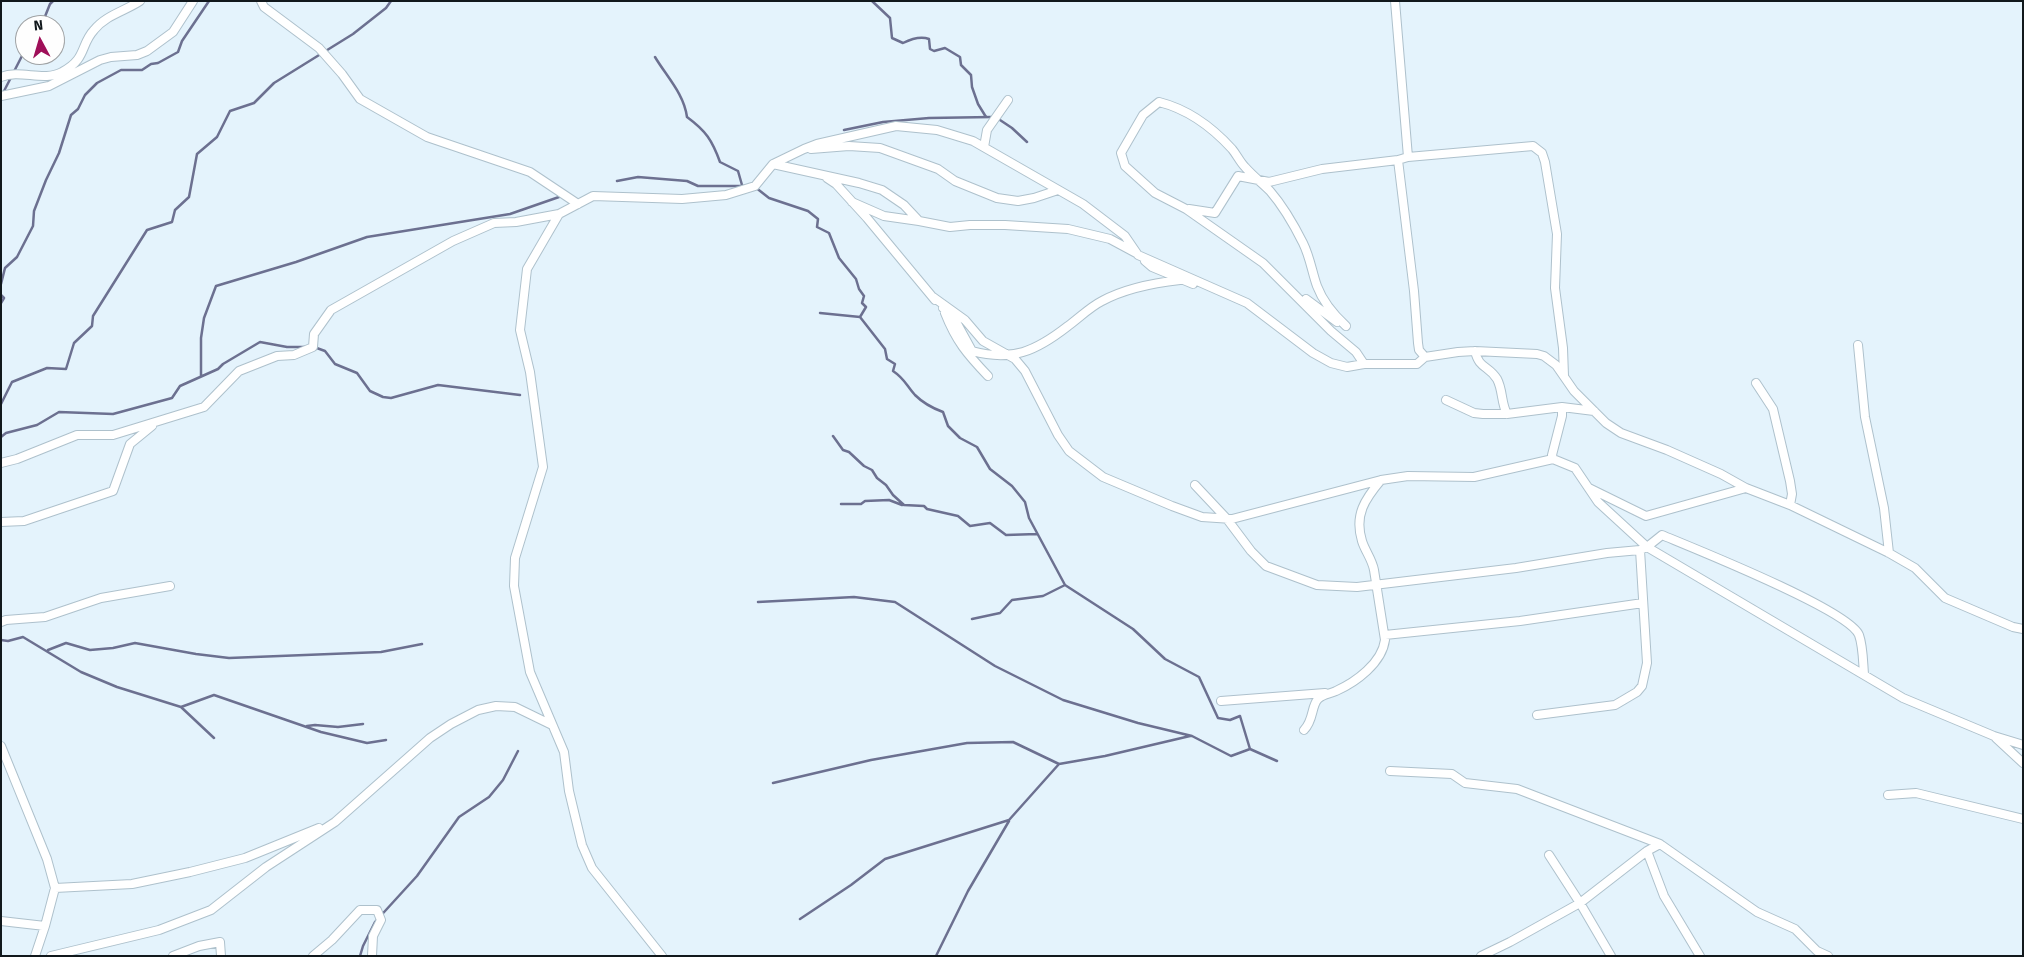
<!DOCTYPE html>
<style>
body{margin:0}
#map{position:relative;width:2024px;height:957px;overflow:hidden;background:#e4f3fc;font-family:"Fira Sans",sans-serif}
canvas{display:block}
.frame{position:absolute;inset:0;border:2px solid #11181c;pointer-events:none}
.north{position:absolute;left:15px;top:15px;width:50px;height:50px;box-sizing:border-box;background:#fefefe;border:1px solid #9fa2a4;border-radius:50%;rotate:354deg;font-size:14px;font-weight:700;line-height:20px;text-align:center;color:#11181c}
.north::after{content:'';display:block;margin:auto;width:18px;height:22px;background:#9f0f59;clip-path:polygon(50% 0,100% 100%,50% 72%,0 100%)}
</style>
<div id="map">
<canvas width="2024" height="957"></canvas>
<div class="frame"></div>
<div class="north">N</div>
</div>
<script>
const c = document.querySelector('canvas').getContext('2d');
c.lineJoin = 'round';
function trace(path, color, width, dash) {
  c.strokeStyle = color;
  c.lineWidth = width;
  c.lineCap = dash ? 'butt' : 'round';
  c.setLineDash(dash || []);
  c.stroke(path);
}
const stream = new Path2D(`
 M872,1L890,18L892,38L903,43C911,39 921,36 929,39L930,49L934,51L945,48L960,57L961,65L971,75L972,87L978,104L986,117
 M38,25L39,21L44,19L50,4L53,1
 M655,57C667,77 684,94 687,117C706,131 712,140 720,162L738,171L742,185
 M2,95L25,50
 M1000,120L1012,128L1027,142
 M844,130L883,122L929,118L992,117
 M617,181L638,177L687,181L698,186H747
 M755,187L769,198L808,211L818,219L817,227L829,233L839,258L856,279L859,289L864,296L862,303L866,307L860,317
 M1,284L5,268L17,257L33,226L34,211L46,180L59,153L71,115L78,109L85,95L97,83L121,70H142L151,64L158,63L178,52L182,41L209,1
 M1,295L4,298L1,303
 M820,313L860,317L885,349L887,359L895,364L893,371C905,379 906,385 915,395C923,403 932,408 943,412L948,426L960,438L977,447L990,469L1012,486L1025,502L1029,518L1065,585
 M314,347L325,351L335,364L357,373L370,391L383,397L391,398L438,385L520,395
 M201,376V338L204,318L216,286L296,262L367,237L510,214L559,197
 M1,404L12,382L47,368L66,369L74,343L92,326L93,316L147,230L172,222L175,210L189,197L197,154L217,137L230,111L254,103L274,83L353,34L386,8L391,1
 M833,436L843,450L849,452L864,466L872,470L877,478L886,485L893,495L904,505L924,506L927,509L958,516L970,526L990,523L1006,535L1037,534
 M1,437L6,433L37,425L59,412L113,414L172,398L180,386L218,369L223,364L260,342L287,347H306
 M841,504H861L865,501L889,500L902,505
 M758,602L854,597L895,602L995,666L1063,700L1138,723L1192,736L1231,756L1250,749L1277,761
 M972,619L1000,613L1012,600L1043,596L1065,585L1133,629L1165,659L1199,677L1218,718L1230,720L1240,716L1250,749
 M1,640L8,641L23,637L81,672L117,687L181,707L214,738
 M48,650L66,643L90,650L113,648L135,643L196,654L229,658L381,652L422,644
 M181,707L214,695L321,732L367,743L386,740
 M307,726L315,725L338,727L363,724
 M773,783L871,760L967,743L1013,742L1059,764L1105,756L1190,736
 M800,919L851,885L885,859L1009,820L1059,764
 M360,956L363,946L375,922L417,876L459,817L489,797L503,780L518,751
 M936,956L968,891L1009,821`);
const street = new Path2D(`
 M261,1L264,7L319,48L342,74L360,99L427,137L530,172L578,204
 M1395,1L1408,157
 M1,77C20,69 44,82 62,72C87,59 80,45 94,30C106,15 125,11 140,1
 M1,96L49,86L100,60L111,57L137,55L147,51L173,32L193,1
 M984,147L987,130L1008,100
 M811,149L849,146L880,148L938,169L955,181L997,198L1018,201L1034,198L1058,190
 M1398,160L1414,291L1418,343L1419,350L1425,357
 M773,164L804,149L817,144L896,126L937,130L973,141L1083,204L1125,236L1138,255L1247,303L1313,353L1331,363L1347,367L1364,364H1417L1425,357L1458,352L1475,351L1537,354L1544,356L1556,365L1574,391L1606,423L1621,433L1667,450L1721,474L1746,488L1790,505L1889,553L1915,568L1945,598L2013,627L2023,629
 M827,178L836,184L867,218L935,300
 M1189,209L1215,213L1238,176L1269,182L1322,169L1398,160L1408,157L1533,146L1542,153L1545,162L1557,234L1555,288L1563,348L1564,376
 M919,221L950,227L970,225H1005L1068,229L1110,239L1136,253
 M1145,261L1152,267L1193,284
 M933,297L965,320L983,341L1015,359L1025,371L1058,435L1069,451L1103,477L1172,506L1202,517L1232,519L1381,480
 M1306,299L1337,322
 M943,308L955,320L972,351C1012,362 1036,351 1068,326C1079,318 1090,307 1102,301C1126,288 1153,283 1180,280
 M945,313C956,341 967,354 988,376
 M1346,326C1334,315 1323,302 1317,286C1312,272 1310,257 1303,243C1294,225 1283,206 1270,191C1262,183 1253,176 1245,167C1240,162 1237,155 1232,149C1212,127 1187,109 1159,102L1143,115L1121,153L1125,166L1155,193L1186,209L1263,263L1331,331L1356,352L1364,364
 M1858,345L1865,417L1884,508L1889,553
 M1475,351C1479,369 1488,365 1497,379C1503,390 1501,403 1507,414
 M1756,383L1773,409L1790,481L1792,494L1790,505
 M1446,400L1474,413L1483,414H1507L1562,407L1594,411
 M1562,407V416L1552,455L1553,459L1575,468L1598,502L1647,547L1903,698L1994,736L2023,745
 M1,463L17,459L77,435H113L204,407L239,371L277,356L294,355L313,347L314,334L331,310L453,241L494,223L516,222L559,214
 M1195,485L1227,519L1251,551L1266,566L1317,585L1357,587L1516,568L1607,553L1640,550L1647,547L1662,535C1693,548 1849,610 1859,635C1863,646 1863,662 1864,674
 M1589,488L1646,516L1746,488
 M1,522L24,521L113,491L130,444L152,426
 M1,622L6,620L45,617L101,598L170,586
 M1385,635L1520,621L1643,603
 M1221,701L1325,693
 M1537,715L1615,705L1637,692L1642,686L1647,663L1640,550
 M1304,730C1314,720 1311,706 1318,699C1323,694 1330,694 1336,691C1356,682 1382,663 1385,640L1374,570C1372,559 1365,551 1362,541C1354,515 1365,499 1381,480L1408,476L1474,477L1553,459
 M1996,738L2023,763
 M1,746L47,859L55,888
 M1390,771L1452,774L1465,783L1517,789L1660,844
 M1888,795L1916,793L2023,819
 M1647,851L1664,896L1700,956
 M1,921L45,926L55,888L132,884L190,872L245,858L319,828
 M35,956L45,926
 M51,956L159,930L211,910L266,867L335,822L430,738L451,724L478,710L496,706L515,707L552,725
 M173,956L199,946L220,942L221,956
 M313,956L332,940L360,910H377L381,920L373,936L372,956
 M662,956L592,868L582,845L569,791L564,752L530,672L514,586L515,558L543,467L530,372L520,330L527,269L559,214L593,196L682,199L726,195L755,186L773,164L859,183L882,190L904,205L919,221L884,216L852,202
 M1481,956L1510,942L1580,903L1549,855
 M1611,956L1580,903L1647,851L1660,844L1757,912L1795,929L1817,951L1828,956`);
trace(stream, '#6c7090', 2.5);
trace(street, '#aec1cc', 10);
trace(street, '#fff', 8);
</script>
